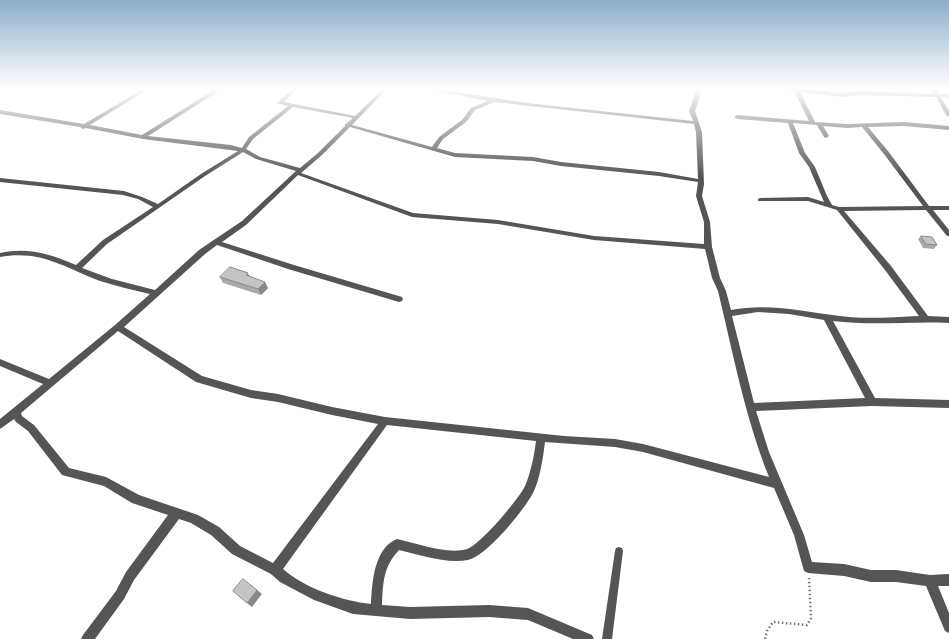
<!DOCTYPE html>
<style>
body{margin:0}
canvas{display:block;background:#fff}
</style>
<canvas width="949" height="639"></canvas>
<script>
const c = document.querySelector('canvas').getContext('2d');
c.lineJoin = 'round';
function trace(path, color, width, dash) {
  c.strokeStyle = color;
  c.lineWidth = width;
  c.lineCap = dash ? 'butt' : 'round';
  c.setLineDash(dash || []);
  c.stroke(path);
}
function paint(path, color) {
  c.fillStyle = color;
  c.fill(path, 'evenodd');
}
const path = new Path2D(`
 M765,639L767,631L773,622L807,625L811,618L809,578`);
const service = new Path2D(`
 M619,547L622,548L623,551L612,639H602L615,551L616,548Z`);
const minor = new Path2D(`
 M145,88H150L90,125L142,135L217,88H222V89L148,136L231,145L242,148L249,137L288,106L277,103L294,88H298L284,102L355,116L384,88H388L352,125L432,147L439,137L462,120L471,108L488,101L426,89L424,88H431L527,103L693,121L689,111L694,97L695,88H699L700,97L695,111L702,132L704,184L702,196L710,222L712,247L720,278L726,291L731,310C770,302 809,313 849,317C872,319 896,317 919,316L885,270L837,210L808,201H758V199L760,198L808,197L824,202L809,167L799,153L788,123L737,119L734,117L737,115L809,121L795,93L793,91L775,89L773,88H785L843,93L859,91L934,94L931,88H935L939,94H949V98L941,97L949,111V117L946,115L936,97L859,95L843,97L800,92L815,122L847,124L904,122L949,126V130L904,126L868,127L888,151L929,206H949V210H933L949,230V236H947L926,210L844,211L891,266L928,316L949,317V323C911,321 872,326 833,321L875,398L949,400V408L872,406L756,411L769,452L804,535L812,562L844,564L871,570H896L930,575L949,574V586H938L949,613V633L945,631L926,586L896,582H871L844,576L808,573L804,571L794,535L774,488L643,452L615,447L545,442C543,458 540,479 533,493C524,510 487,556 468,560C445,564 421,555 399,550C383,567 383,583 382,605L410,607L489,605L528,608L592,635L594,639H573L528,620L489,617L410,619L353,614L314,600L280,582L271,574L232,554L211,535L191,523L179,519L134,580L124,599L95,639H81L83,635L116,591L126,572L168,515L132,503L104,486L62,475L28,431L16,422L14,419L0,429V419L43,384L0,366V359L49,379L115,325L150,294C133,290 116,286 100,281C63,267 41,250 0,257V253C28,247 50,254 76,265L103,240L153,207L138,199L123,195L0,182V178L124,191L142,197L158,204L201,174L238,151L143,139L86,128L83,129L80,127L0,114V110L84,124ZM494,102L694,124L696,132L698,179L659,172L561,162L533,157L455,153L437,148L443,139L466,122L475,110ZM293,107L353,118L347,123L345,124V126L318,153L300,168L260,157L246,149L253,139ZM793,123L817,125L824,137L826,138L829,136L823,126L847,128L862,127L884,154L923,206L839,207L832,205L827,196L815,167L805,153ZM350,127L455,157L533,161L561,166L659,176L698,182L696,196L704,222V244L594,236L498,220L413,213L301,173L322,155ZM243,152L256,159L296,171L242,221L199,250L155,290L112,279L82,268L107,244L205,176ZM298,175L412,217L498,224L594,240L705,249L712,278L718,291C733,353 745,417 769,477L643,444L615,439L564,436L385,417L332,407L278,394L251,390L202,376L124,327L205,254L217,245L288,269L399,302L402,301L403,299L402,297L294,265L222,242L246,225ZM758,312L789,314L824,320L865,398L754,403L732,316ZM118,331L196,382L251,398L278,402L332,415L378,424L273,563L240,546L219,527L198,515L139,495L106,477L69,468L34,425L22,416L21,413ZM387,425L536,441C534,456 531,472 525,486C519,499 480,545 467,549C447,555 416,543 397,539C374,548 372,583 371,604C343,601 304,588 283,569Z`);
const wall = new Path2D(`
 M921,236L937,245L934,249L923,248L918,239Z
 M248,273L250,277L268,288L261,295L223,283L220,277Z`);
const shadedWall = new Path2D(`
 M265,282L268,288L261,295L258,289Z
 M257,590L262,594L252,607L247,603Z`);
const building = new Path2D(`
 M921,236L932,237L937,245L926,244Z
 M230,267L248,273L246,275L265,282L258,289L220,277Z
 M243,579L257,590L247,603L233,591Z`);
trace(path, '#777', 2.5, [1.5, 2.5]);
paint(service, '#555');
paint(minor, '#555');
paint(wall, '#a9a9a9');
paint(shadedWall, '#898989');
paint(building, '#c4c4c4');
trace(building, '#898989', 1);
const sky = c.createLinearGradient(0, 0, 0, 177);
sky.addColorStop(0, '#8cadcc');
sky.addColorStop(0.5, '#fff');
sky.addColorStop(1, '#ffffff00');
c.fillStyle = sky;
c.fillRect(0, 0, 949, 177);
</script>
